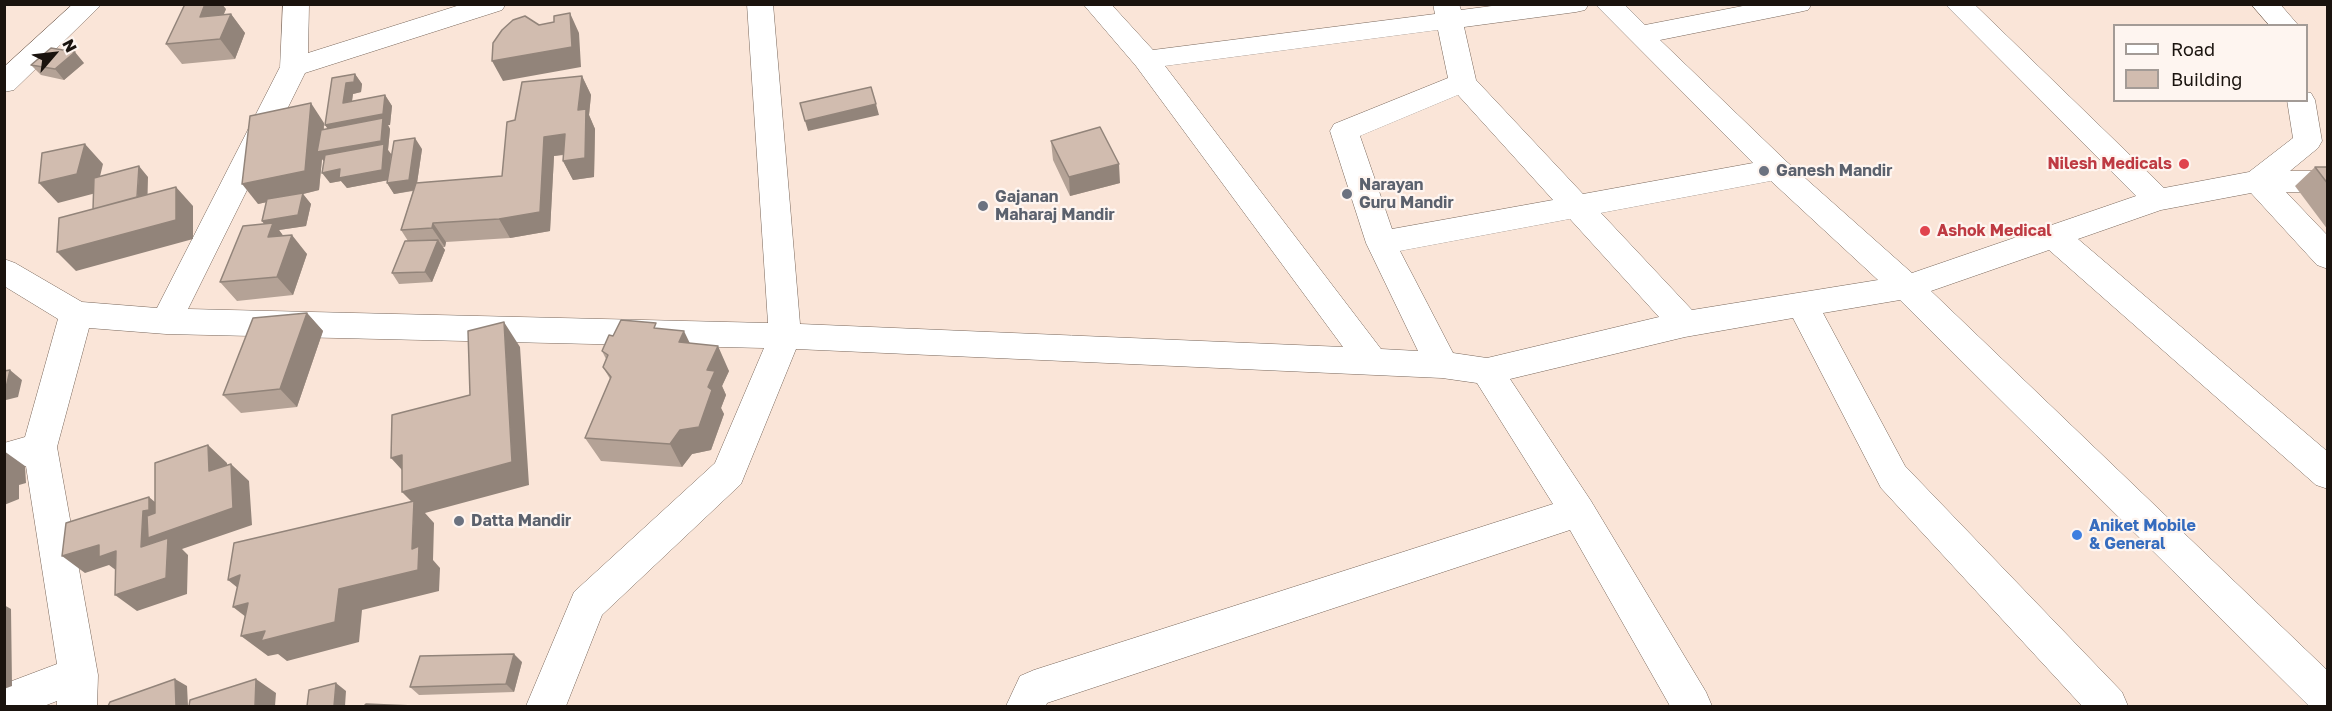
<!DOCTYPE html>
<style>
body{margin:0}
#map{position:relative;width:2332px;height:711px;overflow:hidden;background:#fae5d8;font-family:"Golos Text",sans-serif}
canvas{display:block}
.frame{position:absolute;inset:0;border:6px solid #1a130e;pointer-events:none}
.legend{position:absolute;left:2113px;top:24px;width:195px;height:78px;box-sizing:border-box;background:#fef5f0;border:2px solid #a39b96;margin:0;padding:8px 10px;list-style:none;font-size:18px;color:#1a130e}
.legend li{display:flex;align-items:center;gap:12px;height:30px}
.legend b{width:30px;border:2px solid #a39b96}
.north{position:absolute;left:24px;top:24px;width:60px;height:60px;-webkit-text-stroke:4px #fef5f0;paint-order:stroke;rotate:62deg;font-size:16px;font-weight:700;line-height:24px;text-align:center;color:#1a130e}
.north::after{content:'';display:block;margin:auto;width:21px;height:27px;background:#1a130e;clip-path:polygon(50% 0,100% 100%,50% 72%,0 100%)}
</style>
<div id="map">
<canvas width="2332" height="711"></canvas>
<div class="frame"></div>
<ul class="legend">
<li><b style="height:8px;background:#fff"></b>Road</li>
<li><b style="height:16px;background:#d1bcaf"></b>Building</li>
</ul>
<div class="north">N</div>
</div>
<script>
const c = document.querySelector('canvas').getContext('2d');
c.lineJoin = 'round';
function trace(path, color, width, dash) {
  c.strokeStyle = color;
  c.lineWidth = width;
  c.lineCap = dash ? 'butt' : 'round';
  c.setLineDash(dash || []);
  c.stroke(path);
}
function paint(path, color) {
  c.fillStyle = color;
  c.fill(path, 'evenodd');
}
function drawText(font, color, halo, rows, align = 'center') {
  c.font = font + ' "Golos Text",sans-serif';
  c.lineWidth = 4.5;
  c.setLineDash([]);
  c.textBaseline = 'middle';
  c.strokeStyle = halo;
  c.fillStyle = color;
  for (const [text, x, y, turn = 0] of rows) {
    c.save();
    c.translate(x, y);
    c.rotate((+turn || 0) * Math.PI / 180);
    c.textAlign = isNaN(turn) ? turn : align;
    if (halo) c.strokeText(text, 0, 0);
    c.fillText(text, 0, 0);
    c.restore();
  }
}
const minor = new Path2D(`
 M73,4H102L14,90L4,92V67Z
 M283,4H309L308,53L463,4H506L502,10L305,73L188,309L768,323L747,4H773L800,324L1343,347L1136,66L1083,4H1111L1153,50L1435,14L1433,4H1459L1461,10L1507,4H1589L1585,10L1576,12L1464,27L1476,80L1583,194L1753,163L1595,4H1624L1645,25L1753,4H1812L1808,10L1799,12L1660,40L1787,162L1912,273L2136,196L1945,4H1974L2164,188L2249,172L2293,138L2287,100H2306V92L2311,93L2315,100L2322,141L2318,148L2290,171H2328V193L2286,192L2328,236V269L2317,265L2251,193L2161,210L2078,239L2328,452V489L2316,485L2049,250L1931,291L2328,671V706H2309L1900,300L1823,313L1905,466L2122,692L2128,706H2082L1881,488L1793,318L1685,337L1510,379L1591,501L1706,692L1712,706H1670L1570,530L1047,703L1046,706H1006L1020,676L1034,670L1553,504L1477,383L1442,378L796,349L741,484L602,615L566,706H526L574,592L715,463L764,348L166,334L89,328L57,447L98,675L97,706H57V701L44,706H4V684L57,664L26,466L4,473V443L25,437L58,319L4,286V259L15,263L82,302L157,308L280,67ZM1438,30L1448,78L1334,124L1330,131L1366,243L1418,351L1381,349L1165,66ZM1458,95L1553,200L1392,229L1360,136ZM1771,181L1878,280L1692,310L1601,213ZM1570,219L1659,317L1487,358L1453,353L1400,251Z
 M2251,4H2280L2299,26H2270Z`);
const wall = new Path2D(`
 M226,9L224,14H231L245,33L235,59L182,64L166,44Z
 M84,63L64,80L41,75L31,65Z
 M355,74L362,84L361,92L353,94L352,101L385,95L392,106L390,125H388L390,129L388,150L391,154L390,168L422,149L417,183L502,176L515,120L582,76L591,95L589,115L595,129L594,177L573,180L563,161L564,155L554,156L550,231L510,238L446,242L445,247H443L445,250L432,282L399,284L392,273L408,241L401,230L413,191L394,194L387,183L388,180L347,188L341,181L330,183L324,161L322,159L319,190L303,194L311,204L306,226L279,230L283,236L307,254L293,295L237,301L220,282L264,224L262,221L267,202L258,204L324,123V129H328L325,125Z
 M1051,141L1120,183L1070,196L1053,160Z
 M2315,167H2328V230L2295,186Z
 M307,313L323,331L297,407L241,413L223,395Z
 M658,328L690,343L729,371L722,386L726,395L721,408L724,414L711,450L692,454L682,467L601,461L585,438L610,379L603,367L606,359L602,351L613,336Z
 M522,662L514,692L419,695L410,687Z`);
const shadedWall = new Path2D(`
 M205,4H222L226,9L214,36L200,17Z
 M570,13L579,33L581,67L503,81L492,61Z
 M231,14L245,33L235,59L220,39Z
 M75,52L84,63L64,80L55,69Z
 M355,74L362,84L361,92L353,94L350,114L343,103L346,83Z
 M582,76L591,95L589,115L595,129L594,177L573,180L563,161L578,110Z
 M385,95L392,106L390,125H388L390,129L388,150L391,154L389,180L347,188L341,181L330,183L322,173L340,169L382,170L325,163L322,159L319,190L303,194L311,204L306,226L279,230L288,242L268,237L270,231L262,221L303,194L258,204L242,184L311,103L324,123L322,151L332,135L325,125Z
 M876,104L879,115L808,131L805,121Z
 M565,134L574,153L554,156L550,231L510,238L499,219L544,137Z
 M415,138L422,149L416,190L394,194L387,183Z
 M85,144L103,164L96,193L58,203L39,183Z
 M1119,164L1120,183L1070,196L1069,177Z
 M139,166L148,177L147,216L137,205Z
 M176,187L193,206V239L76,271L57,252Z
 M433,223L446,242L445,247L432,228Z
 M292,235L307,254L293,295L277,277Z
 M438,240L445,250L432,282L425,272Z
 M307,313L323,331L297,407L280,389Z
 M504,322L520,347L529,485L425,513L434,523L433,560L440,568L439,591L362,610L359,642L287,661L278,654L268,656L241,636L339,589L412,549L414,504L402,492L512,462Z
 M684,331L696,356L679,342Z
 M718,346L729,371L722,386L726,395L721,408L724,414L711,450L692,454L682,467L670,444L708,387L707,370Z
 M10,370L22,380L18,397L6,400L4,406V388Z
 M208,445L227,463L228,489L209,471Z
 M4,451L25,466L26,483L19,485V499L4,505Z
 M402,455L412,481L391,458Z
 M231,464L249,481L252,525L182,549L188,555L187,594L137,611L115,595L141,547L143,511L149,497L169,514Z
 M99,545L116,551L121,574L109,565L85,573L62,556Z
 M240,575L254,601L228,580Z
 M248,603L259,627L233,607Z
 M4,605L11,609L12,686L4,689Z
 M514,654L522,662L514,692L506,684Z
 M175,679L187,686L188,706H176Z
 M256,679L276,693L275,706H255Z
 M336,683L346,691L345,706H334Z`);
const building = new Path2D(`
 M185,4H205L200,17L231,14L220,39L166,44Z
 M570,13L572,47L492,61L493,43L502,30L513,20L525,16L539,25L554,22V16Z
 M51,48L75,52L55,69L31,65Z
 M355,74L354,82L346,83L343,103L385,95L383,114L325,125L332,78Z
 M582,76L578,110L586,109L585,158L563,161L565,134L544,137L540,212L499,219L433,223L432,228L401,230L416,183L502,176L507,122L515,120L522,82Z
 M871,87L876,104L805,121L800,103Z
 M311,103L305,171L242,184L250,116Z
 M383,118L381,141L317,152L321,130Z
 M1100,127L1119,164L1069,177L1051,141Z
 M415,138L409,180L387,183L394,141Z
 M85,144L77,174L39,183L42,153Z
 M384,144L382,170L339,178L340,169L322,173L325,155Z
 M139,166L137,197L93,209L94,178Z
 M2315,167H2328V184Z
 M176,187V220L57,252L59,218Z
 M303,193L298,215L262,221L267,199Z
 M273,223L268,237L292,235L277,277L220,282L243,226Z
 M438,240L425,272L392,273L405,241Z
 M307,313L280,389L223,395L253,318Z
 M621,320L656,323L654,328L684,331L679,342L718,346L707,370L715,371L708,387L712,390L699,427L680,430L670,444L585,438L611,377L603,367L608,355L602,351L609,335L613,336Z
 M504,322L512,462L402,492V455L391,458L392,415L470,395L468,331Z
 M10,370L6,388H4V371Z
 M208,445L209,471L231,464L233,508L148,538L147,516L155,513V463Z
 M149,497V510L143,511L141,547L168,538L166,578L115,595L116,551L99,557V545L62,556L66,523Z
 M414,501L412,549L419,546L418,570L339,589L335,622L261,641L265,631L241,636L248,603L233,607L240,575L228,580L234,543Z
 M514,654L506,684L410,687L420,656Z
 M175,679L176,706H108L110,702Z
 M256,679L255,706H189L190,700Z
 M336,683L334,706H307L309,690Z
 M366,704L414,706H364Z`);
const markers = [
 [2184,164,6,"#e0444e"],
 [1764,171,6,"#6b7280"],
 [1347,194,6,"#6b7280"],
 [983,206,6,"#6b7280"],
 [1925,231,6,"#e0444e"],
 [459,521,6,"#6b7280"],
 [2077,535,6,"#3f7fe0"]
];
const healthNames = [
 ["Nilesh Medicals",2172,164],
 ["Ashok Medical",1937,231,"left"]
];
const worshipNames = [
 ["Ganesh Mandir",1776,171],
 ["Narayan",1359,185],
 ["Guru Mandir",1359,203],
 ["Gajanan",995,197],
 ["Maharaj Mandir",995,215],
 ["Datta Mandir",471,521]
];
const shopNames = [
 ["Aniket Mobile",2089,526],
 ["& General",2089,544]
];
trace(minor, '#79675b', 1);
paint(minor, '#fff');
paint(wall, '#b4a296');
paint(shadedWall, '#92847a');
paint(building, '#d1bcaf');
trace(building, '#92847a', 1.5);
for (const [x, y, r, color] of markers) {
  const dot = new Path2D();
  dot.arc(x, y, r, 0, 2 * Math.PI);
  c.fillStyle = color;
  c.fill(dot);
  trace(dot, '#fef5f0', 2);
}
drawText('bold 16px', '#be3a42', '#fef5f0', healthNames, 'right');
drawText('bold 16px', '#5b616d', '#fef5f0', worshipNames, 'left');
drawText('bold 16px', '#366cbe', '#fef5f0', shopNames, 'left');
</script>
